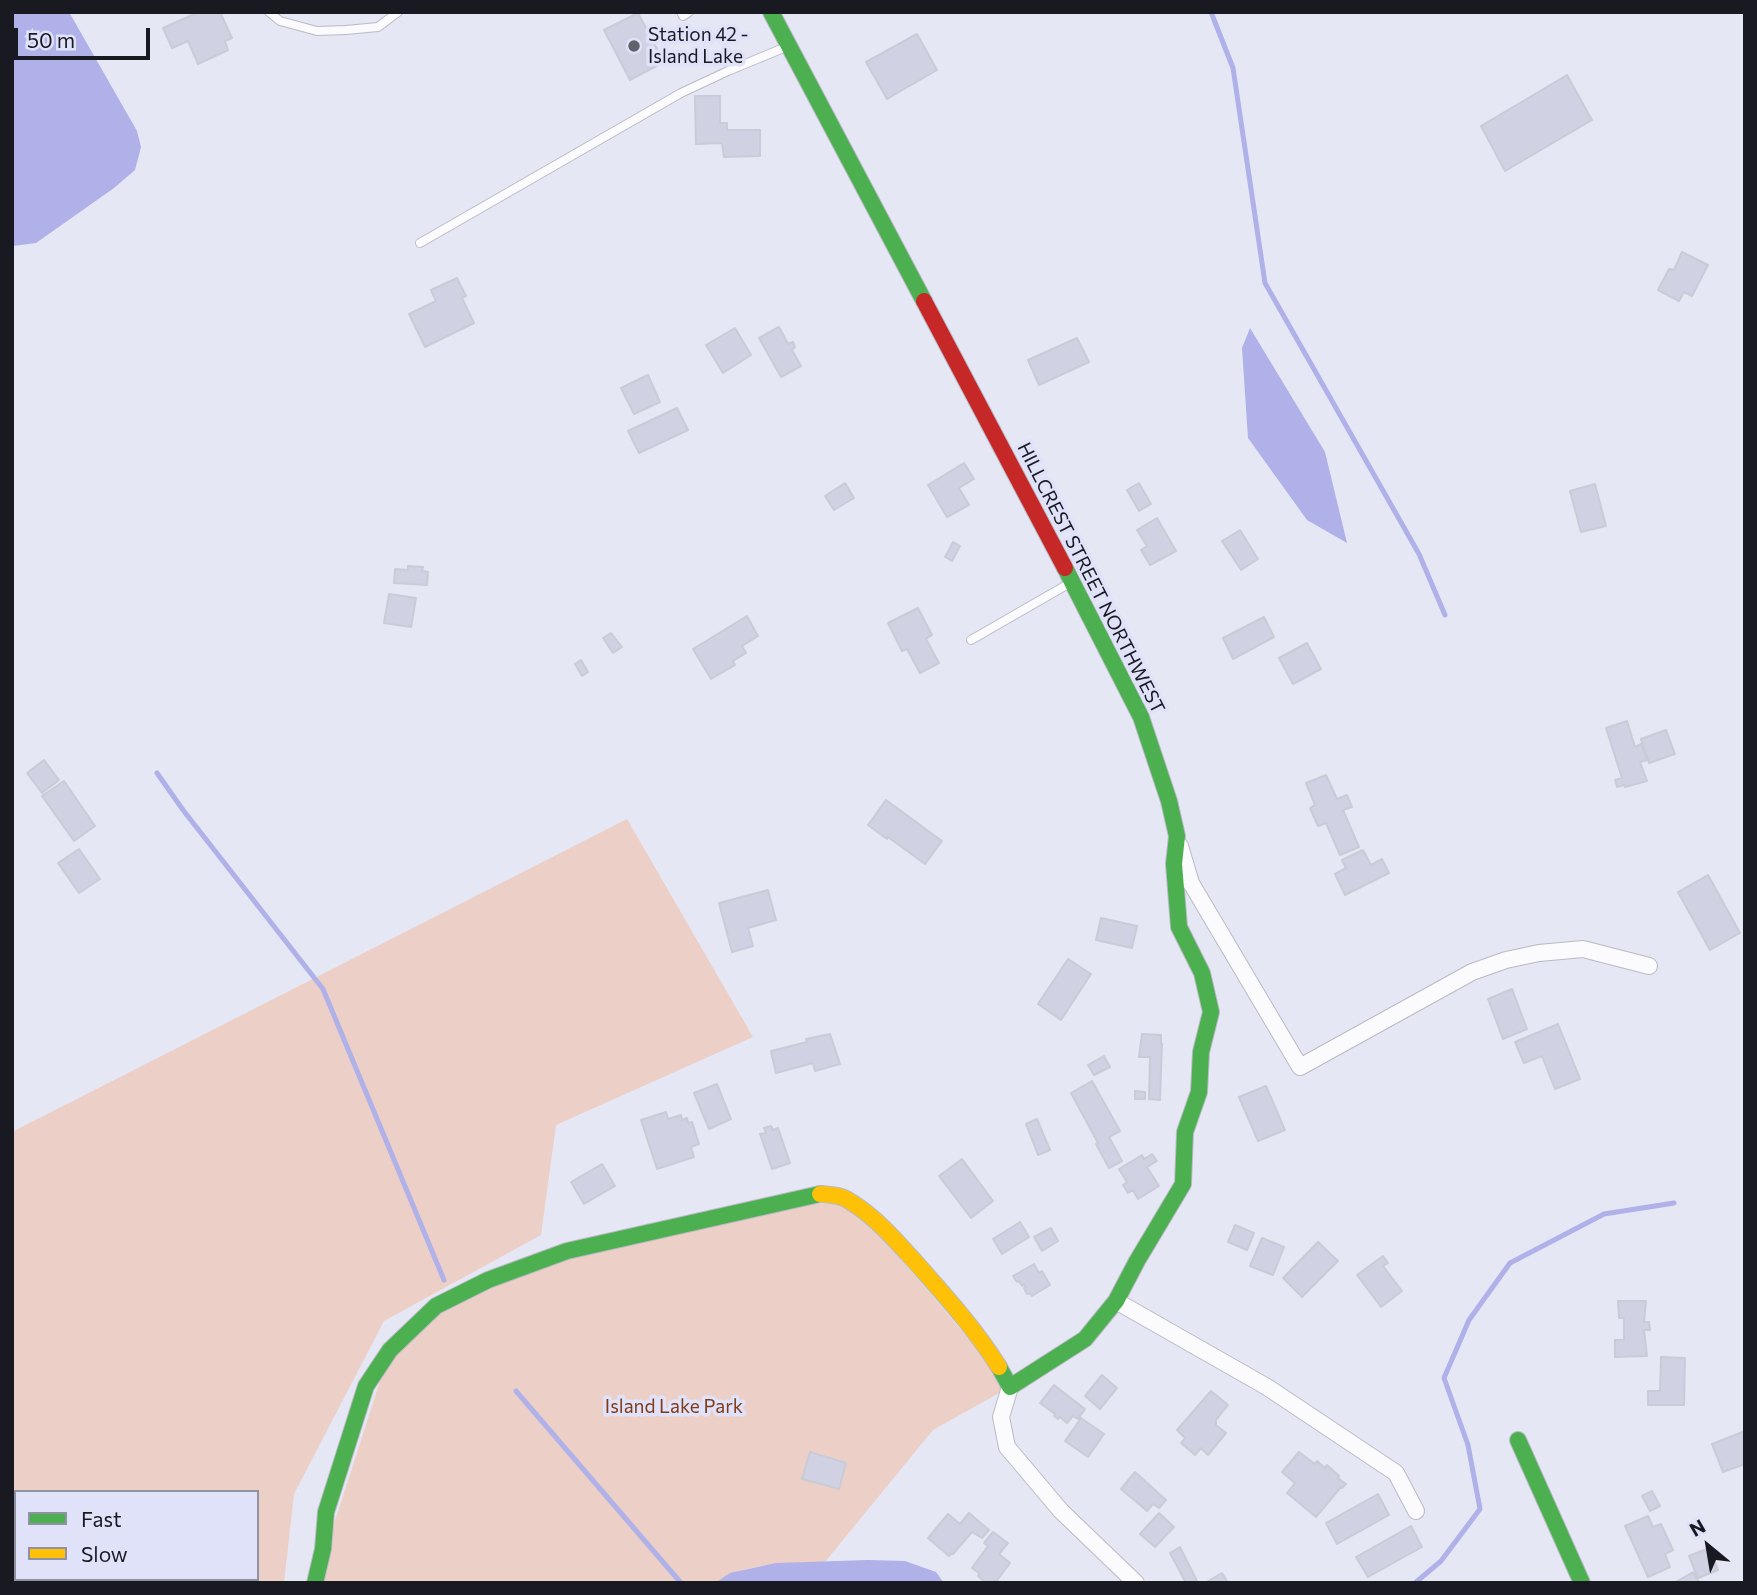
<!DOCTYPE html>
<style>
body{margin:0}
#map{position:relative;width:1757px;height:1595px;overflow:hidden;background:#e6e7f4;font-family:Commissioner,sans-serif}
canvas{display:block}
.frame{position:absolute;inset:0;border:14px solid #191922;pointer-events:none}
.legend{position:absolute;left:14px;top:1490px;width:245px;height:91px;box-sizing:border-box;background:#e0e2fa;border:2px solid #9092a4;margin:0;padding:9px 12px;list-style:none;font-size:21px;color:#191922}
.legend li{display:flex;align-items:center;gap:14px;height:35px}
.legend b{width:35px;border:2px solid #9092a4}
.north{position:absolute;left:1673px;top:1511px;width:70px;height:70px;-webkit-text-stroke:5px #e0e2fa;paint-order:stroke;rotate:330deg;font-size:19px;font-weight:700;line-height:28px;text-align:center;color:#191922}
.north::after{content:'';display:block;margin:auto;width:24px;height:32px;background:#191922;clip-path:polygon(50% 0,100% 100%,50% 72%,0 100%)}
.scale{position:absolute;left:14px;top:28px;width:136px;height:32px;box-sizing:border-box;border:4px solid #191922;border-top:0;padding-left:9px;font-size:21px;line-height:24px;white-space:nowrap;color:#191922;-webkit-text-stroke:5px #e0e2fa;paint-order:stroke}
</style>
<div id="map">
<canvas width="1757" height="1595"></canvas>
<div class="frame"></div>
<ul class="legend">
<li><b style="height:9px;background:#4caf50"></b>Fast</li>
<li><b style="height:9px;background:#ffc107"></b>Slow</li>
</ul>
<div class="north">N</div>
<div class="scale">50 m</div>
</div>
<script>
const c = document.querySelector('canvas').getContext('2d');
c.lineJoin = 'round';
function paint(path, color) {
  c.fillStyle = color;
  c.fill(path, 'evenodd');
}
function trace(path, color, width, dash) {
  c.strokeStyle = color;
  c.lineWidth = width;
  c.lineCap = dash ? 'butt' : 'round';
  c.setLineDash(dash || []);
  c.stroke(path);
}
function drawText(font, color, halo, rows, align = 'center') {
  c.font = font + ' Commissioner,sans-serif';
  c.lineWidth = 7;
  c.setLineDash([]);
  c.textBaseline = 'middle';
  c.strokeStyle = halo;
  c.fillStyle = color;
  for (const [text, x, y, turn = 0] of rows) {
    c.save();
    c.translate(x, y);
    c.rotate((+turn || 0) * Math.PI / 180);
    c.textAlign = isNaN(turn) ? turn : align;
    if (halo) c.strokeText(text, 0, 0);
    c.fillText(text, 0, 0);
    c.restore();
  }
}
const green = new Path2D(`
 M627,819L753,1037L556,1125L541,1235L384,1321L294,1494L284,1583H12V1132ZM16,1492H257V1579H16Z
 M852,1202L1010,1387L933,1430L825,1562C786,1563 749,1562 715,1583H315L390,1350L488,1280L764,1207Z`);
const water = new Path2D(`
 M12,12H69L137,131L141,147L135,170L114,188L36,243L13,246Z
 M1250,328L1325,452L1347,543L1307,520L1248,438L1242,348Z
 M868,1560L905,1561L936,1572L944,1583H715L730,1573L776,1563Z`);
const stream = new Path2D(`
 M1211,12L1233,68L1265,283L1419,554L1445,615
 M157,773L183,810L323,989L444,1280
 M516,1391L681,1583
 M1415,1583L1441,1561L1480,1509L1468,1445L1444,1378L1469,1320L1510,1263L1604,1214L1674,1203`);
const building = new Path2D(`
 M199,12H220L232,38L225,41L228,50L198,64L188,41L172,48L163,28Z
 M638,13L664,62L630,80L604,30Z
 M917,34L937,70L887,99L866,62Z
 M1567,75L1592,120L1505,171L1481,126Z
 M695,96H720V123H727V130H760V156L724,157L722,143L696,144Z
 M1682,252L1708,265L1692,296L1684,292L1679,301L1658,290L1669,269L1674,270Z
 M457,278L466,296L462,298L474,323L425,347L409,314L436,301L431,290Z
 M779,327L788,344L793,342L795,347L792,350L801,366L781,377L759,338Z
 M735,328L751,355L723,373L706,345Z
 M1077,338L1089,362L1039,385L1028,360Z
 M648,375L660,402L634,414L621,388Z
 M677,408L688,430L639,453L628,431Z
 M964,463L974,479L959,488L969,505L947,517L928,485Z
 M845,483L854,498L834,510L825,496Z
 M1139,483L1151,504L1139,511L1127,490Z
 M1595,484L1606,526L1581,532L1570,491Z
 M1157,518L1176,551L1150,565L1141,550L1147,546L1137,530Z
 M1240,530L1258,559L1241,570L1222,541Z
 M953,542L960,546L952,561L945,557Z
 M408,566L423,567L422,571L428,572L427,585L394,583L395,569L408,570Z
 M389,594L416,598L411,627L384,623Z
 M918,608L932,635L926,639L939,663L920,673L907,649L902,651L888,623Z
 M747,616L758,636L742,646L746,653L733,661L735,665L711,679L693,649Z
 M1264,617L1274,637L1233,659L1223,638Z
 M611,633L622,647L613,653L603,638Z
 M1307,643L1321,669L1293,684L1279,658Z
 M581,660L588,672L582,676L575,664Z
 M1627,721L1635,747L1641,744L1647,760L1640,762L1647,781L1625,787L1624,785L1617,787L1615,780L1622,778L1606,728Z
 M1666,730L1675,754L1649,763L1641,739Z
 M44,760L59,780L42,793L27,773Z
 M1326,775L1337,799L1347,795L1352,807L1343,810L1359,847L1340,855L1326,823L1318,826L1310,808L1315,805L1306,783Z
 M64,781L95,826L74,841L42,796Z
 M886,800L942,841L925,864L888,837L887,839L868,825Z
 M79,849L100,879L79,893L58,863Z
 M1363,850L1371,865L1382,859L1389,873L1345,895L1335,874L1346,868L1342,860Z
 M1708,875L1740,933L1710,950L1678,892Z
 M768,890L776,920L748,928L753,946L732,952L719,903Z
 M1101,918L1137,926L1132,948L1096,940Z
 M1068,959L1091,974L1061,1020L1038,1004Z
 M1512,989L1527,1029L1503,1039L1488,999Z
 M1558,1024L1580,1079L1555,1089L1542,1056L1524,1063L1515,1042Z
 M830,1034L840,1064L815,1071L813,1063L776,1073L771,1051L807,1042L806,1039Z
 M1142,1034L1161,1035V1043L1162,1044L1160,1100L1149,1099L1150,1057H1139Z
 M1104,1056L1110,1067L1094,1075L1088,1065Z
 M1092,1081L1120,1131L1109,1137L1122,1161L1109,1168L1096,1144L1098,1143L1071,1093Z
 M717,1084L731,1119L709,1129L694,1093Z
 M1266,1086L1285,1130L1258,1141L1239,1097Z
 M1135,1091L1145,1092V1099H1135Z
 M666,1112L668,1119L681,1115L682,1120L687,1118L688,1123L692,1122L699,1144L691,1147L694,1157L657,1169L641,1120Z
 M1037,1119L1050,1150L1038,1155L1026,1124Z
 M771,1126L773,1130L778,1128L790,1163L772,1169L760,1134L766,1133L764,1128Z
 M1152,1154L1157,1161L1147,1167L1159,1186L1138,1199L1133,1190L1128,1193L1123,1185L1127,1182L1119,1169L1142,1155L1144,1159Z
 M962,1159L993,1201L971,1218L939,1176Z
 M602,1164L615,1186L584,1204L571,1182Z
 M1020,1222L1029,1237L1002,1254L993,1239Z
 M1235,1225L1254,1233L1247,1250L1228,1242Z
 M1051,1228L1058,1241L1042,1251L1034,1237Z
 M1262,1238L1284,1247L1273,1275L1250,1266Z
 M1318,1242L1338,1261L1302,1297L1283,1278Z
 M1383,1256L1388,1263L1383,1266L1402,1291L1381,1307L1357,1275Z
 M1034,1264L1039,1273L1042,1271L1050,1285L1032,1296L1030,1293L1027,1294L1024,1288L1026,1287L1024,1284L1022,1286L1019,1281L1017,1282L1013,1276Z
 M1618,1301H1646L1644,1322H1649L1650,1330H1644L1647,1356L1615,1357V1340H1624V1318H1619Z
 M1661,1357L1685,1358L1684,1405H1648V1391H1660Z
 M1102,1375L1117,1388L1100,1409L1085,1396Z
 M1054,1385L1085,1409L1078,1419L1073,1416L1067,1423L1060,1417L1058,1419L1054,1416L1055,1414L1040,1403Z
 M1211,1391L1228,1405L1216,1420V1425L1226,1433L1208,1455L1201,1448L1195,1455L1181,1443L1185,1438L1177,1430Z
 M1081,1418L1104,1434L1088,1457L1065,1441Z
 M1745,1431V1464L1723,1472L1712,1444Z
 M810,1452L846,1463L839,1489L802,1479Z
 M1299,1452L1315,1464L1317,1461L1325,1468L1327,1465L1339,1476L1338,1478L1346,1484L1342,1488L1341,1487L1316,1517L1287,1493L1295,1483L1282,1472Z
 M1135,1472L1166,1500L1159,1508L1153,1504L1147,1511L1121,1489Z
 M1652,1491L1660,1506L1650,1511L1642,1496Z
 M1378,1494L1389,1515L1337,1544L1326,1523Z
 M969,1513L989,1530L982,1538L972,1532L953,1554L952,1553L949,1556L928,1538L948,1514L960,1524Z
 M1159,1513L1174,1527L1155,1547L1140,1534Z
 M1648,1516L1653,1527L1661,1524L1673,1550L1665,1554L1670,1567L1648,1577L1625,1526Z
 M1411,1526L1422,1547L1368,1577L1356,1557Z
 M993,1532L1008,1543L999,1554L1010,1563L995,1583H986L978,1576L980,1574L972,1568L988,1546L984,1543Z
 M1180,1547L1198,1583H1186L1170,1553Z
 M1709,1548L1718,1570L1698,1578L1689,1556Z
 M1693,1572L1699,1582L1674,1583Z
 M1222,1573L1228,1583H1205Z`);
const lane = new Path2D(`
 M269,12L280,21L317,31L346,30L378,27L398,12
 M681,12L683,16L689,12
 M420,243L681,93L728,71L786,47
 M971,640L1070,583`);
const street = new Path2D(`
 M1180,846L1191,883L1300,1067L1472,972L1506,960L1539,953L1583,949L1649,966
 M1116,1301L1267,1387L1396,1473L1416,1511
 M1010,1387L1001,1417L1007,1447L1061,1511L1136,1583`);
const fast = new Path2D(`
 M771,12L924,301
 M999,1367L1010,1387L1085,1339L1116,1301L1137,1261L1183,1184L1185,1132L1199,1092L1201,1052L1211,1012L1202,973L1179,927L1174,864L1177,836L1169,801L1141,717L1065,568
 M1518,1440L1582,1583
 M315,1583L323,1549L326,1512L366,1386L390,1350L436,1306L488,1280L567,1251L820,1194`);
const slow = new Path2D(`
 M820,1194C832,1195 841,1195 851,1202C877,1218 898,1243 918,1265C947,1298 976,1330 999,1367`);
const jam = new Path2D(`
 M924,301L1065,568`);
const markers = [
 [634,46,7,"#61616c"]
];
const poiNames = [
 ["Station 42 -",648,35],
 ["Island Lake",648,57]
];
const streetNames = [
 ["HILLCREST STREET NORTHWEST",1091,578,63]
];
const parkNames = [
 ["Island Lake Park",674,1407]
];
paint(green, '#eccfc7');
paint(water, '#afb1e8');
trace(stream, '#afb1e8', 5);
paint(building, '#d0d1e2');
trace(building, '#cacbd6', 2);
trace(lane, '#b9bac4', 10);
trace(street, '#b9bac4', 18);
trace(fast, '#b9bac4', 18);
trace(slow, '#b9bac4', 18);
trace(jam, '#b9bac4', 18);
trace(lane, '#fbfbfd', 8);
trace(street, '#fbfbfd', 16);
trace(fast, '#4caf50', 16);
trace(slow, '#ffc107', 16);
trace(jam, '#c62828', 16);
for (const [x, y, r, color] of markers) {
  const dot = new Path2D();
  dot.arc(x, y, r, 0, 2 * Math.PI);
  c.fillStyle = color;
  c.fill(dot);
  trace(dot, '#e0e2fa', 2.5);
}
drawText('19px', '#191922', '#e0e2fa', poiNames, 'left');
drawText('19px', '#191922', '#e0e2fa', streetNames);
drawText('19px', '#803a15', '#e0e2fa', parkNames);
</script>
